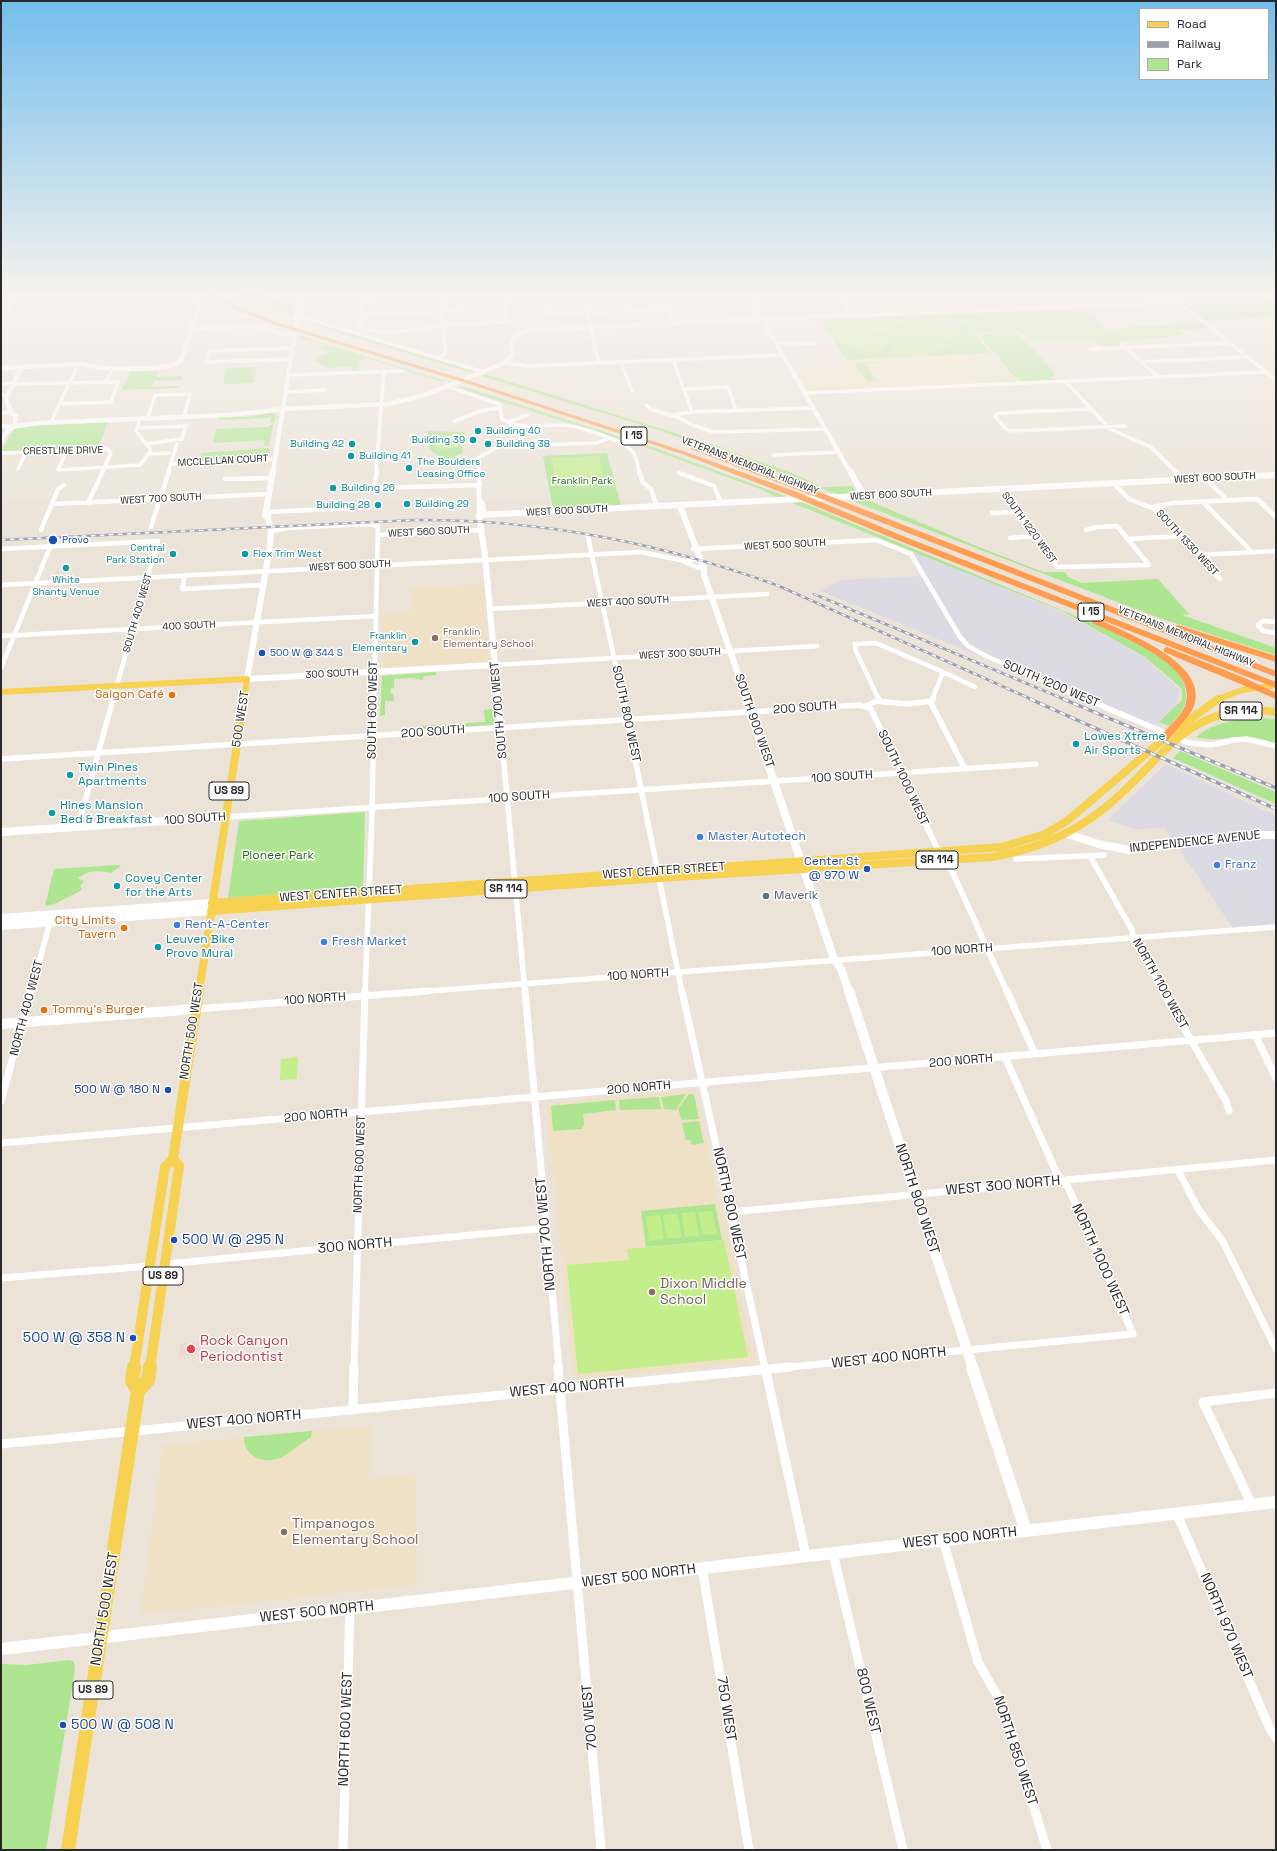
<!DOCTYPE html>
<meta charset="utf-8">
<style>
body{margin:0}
#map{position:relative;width:1277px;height:1851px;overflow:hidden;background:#ebe3d8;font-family:"Space Grotesk",sans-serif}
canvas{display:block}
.frame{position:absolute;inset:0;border:2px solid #282828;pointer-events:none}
.legend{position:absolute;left:1139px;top:8px;width:130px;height:72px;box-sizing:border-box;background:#fff;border:1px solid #a9a9a9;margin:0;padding:5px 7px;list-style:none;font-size:12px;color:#282828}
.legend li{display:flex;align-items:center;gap:8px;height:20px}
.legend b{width:20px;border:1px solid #a9a9a9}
</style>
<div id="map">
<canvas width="1277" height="1851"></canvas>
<div class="frame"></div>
<ul class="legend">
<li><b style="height:5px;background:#f7d152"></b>Road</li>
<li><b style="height:5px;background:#9b9fb3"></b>Railway</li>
<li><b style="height:11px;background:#aee591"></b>Park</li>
</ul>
</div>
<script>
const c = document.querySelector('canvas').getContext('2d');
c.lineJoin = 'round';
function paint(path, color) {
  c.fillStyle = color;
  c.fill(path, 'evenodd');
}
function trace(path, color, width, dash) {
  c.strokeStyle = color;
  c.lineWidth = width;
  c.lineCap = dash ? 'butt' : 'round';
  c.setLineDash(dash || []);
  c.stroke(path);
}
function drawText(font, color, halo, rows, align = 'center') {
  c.font = font + ' "Space Grotesk",sans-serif';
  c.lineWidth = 3;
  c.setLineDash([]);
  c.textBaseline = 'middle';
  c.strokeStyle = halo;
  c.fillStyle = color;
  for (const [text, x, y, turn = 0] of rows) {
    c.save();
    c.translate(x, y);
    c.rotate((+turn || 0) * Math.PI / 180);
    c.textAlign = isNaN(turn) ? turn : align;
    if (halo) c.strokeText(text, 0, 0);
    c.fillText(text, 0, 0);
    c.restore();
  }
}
const industrial = new Path2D(`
 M916,551L1065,614L1144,657L1179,689L1176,711L1154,728L821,591L841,580L925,576L911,554Z
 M1166,764L1276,816V927L1234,930L1165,828L1135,829L1108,820Z`);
const education = new Path2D(`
 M996,331L1019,332L1064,380L810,391L798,369L847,367L845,363L846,360L990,353L975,334Z
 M483,584L489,662L383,668V613L411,612L409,589Z
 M693,1090L696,1094L722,1217L727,1226L754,1362L577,1380L573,1374L546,1104Z
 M371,1425L370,1478L416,1473L417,1585L140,1615L163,1445Z`);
const medical = new Path2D(`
 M203,1342L202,1354L179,1357L180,1344Z`);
const green = new Path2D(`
 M238,294H262L277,299L278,304L295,303L293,316Z
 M1276,301V317L1203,320L1184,305Z
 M1087,308L1098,318L1106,329L1197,323H1201L1208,328L1179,330L1186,335L1126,341L1117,343L1120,346L1104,347L1093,340L1033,341L1028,339L1020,330L978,332L975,334L990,353L846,360L821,319Z
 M307,320L476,371V372L472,373L302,321Z
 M1011,333L1020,336L1052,370L1054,376L1050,378L1058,380L1020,381L1018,380L1023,379L1016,378L999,359L1001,357L995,354L980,337L985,334Z
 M300,335L317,341L445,381L443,382L365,358L359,362L360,365L358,368L360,370L353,371L351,366L328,368L315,361L318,356L329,353L319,349L324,345L299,338Z
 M901,361L866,364L870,369H868L874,379L879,380L867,381L855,365L859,363Z
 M257,367L253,383L223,384L227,368Z
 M158,371L156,377L182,376L181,380L154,381L152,387L179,386L178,388L122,390L130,372Z
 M485,374L720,447L731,452L790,472L822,487L852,486L856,492L840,495L834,493L655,429L481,376Z
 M462,386L655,448L788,497L778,498L760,489L639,445L458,388Z
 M272,413L276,414L274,423H270L271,418L218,420V417H247Z
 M108,422L98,448L1,452L13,430L20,426Z
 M270,425H273L269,446H264L265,440L213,443L216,429L269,427Z
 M426,431L465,432L462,444L463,453L455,456L458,461L439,462V457H443C427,452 429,446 426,431Z
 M265,448H269V451L271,454L246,455L245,459L199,461L201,453Z
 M607,453L621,506L553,509L543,456Z
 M865,499L976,546L1043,572H1065L1068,577L1082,583L1158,579L1189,614L1182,615L1276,648V655L1162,619L850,500Z
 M801,502C877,533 959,568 1037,600C1068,613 1099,625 1129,640C1142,646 1158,652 1168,662C1191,685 1193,705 1169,726L1159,722L1182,700V690L1180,687L1145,657L1064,612L792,503Z
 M436,672V675L424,676L423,680L411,678L394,679V688H391V694H393L394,701H385V715L380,716L382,676Z
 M494,709L495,723L492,725L421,729V726L485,722L484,710Z
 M1259,718L1276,719V744C1266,740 1256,737 1246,737C1227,737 1216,742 1196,737C1215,722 1236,719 1259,718Z
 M1180,751L1276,792V804L1173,758Z
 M365,812L363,888L228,898L239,821Z
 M118,865L121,866L111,873C100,870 88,870 78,878L84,881L80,886L82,890L52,905L45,906L54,869Z
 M686,1094L676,1110L664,1109L661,1097Z
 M689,1094H694L699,1119L682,1120L678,1109Z
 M659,1097L661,1109L620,1110L619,1100Z
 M615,1100L616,1110L583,1114L584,1125L582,1129L553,1131L551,1106Z
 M699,1121L704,1143L692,1145L690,1140H686L682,1123Z
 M715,1204L722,1240L646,1247L641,1211Z
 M312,1431L311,1437C301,1443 290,1453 280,1458C263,1465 244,1456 244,1437Z
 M70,1660L74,1662L75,1669L46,1850H1V1664L27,1665Z`);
const pitch = new Path2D(`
 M875,318L900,319L890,335L839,329C848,320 863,319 875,318Z
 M910,319C924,321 948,323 954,337L952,341L901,335Z
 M839,332L890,337L880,354L858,350L841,343L838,339Z
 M899,338L950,343C937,360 906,356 888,355Z
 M453,436L460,447L440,449L433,439Z
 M599,456L606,483L556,485L551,458Z
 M298,1057L297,1079L280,1080L281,1059Z
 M712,1211L717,1234L703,1235L698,1212Z
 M695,1212L699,1236L685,1237L681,1213Z
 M677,1214L682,1237L667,1239L663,1215Z
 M660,1215L664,1239L649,1241L646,1217Z
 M724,1240L748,1357L578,1374L567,1265L629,1260L627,1249Z`);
const stream = new Path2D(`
 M969,323L962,331L970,337`);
const streetFar4 = new Path2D(`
 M267,294L276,298L300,297
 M499,294L363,300L360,328C391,338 420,327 451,324C470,322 489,324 507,322L504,294
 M543,294L548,314L667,309
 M583,294L599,363
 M622,294L627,310
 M661,294L672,323
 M1171,296L1176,294
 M842,298L851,316
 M360,315L462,310
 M297,318L315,321L484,372
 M762,319L1180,303L1276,380
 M776,344L815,343
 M1122,344L1159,378
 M1091,349L1230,343
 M439,358L445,354L441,294
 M291,359L206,362L209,351L293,348
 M673,359L692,412
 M621,362L632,391
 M1142,362L1247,357
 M504,363L529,366L783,355
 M289,375L403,371
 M106,382L111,372
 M1066,382L1110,429L1151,447L1176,472
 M1,384L118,382L111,402L59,404
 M447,386L499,404L502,419C523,432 548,422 571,426C584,428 626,442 633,452C636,457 638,466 639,472
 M683,389L728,387L736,410
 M286,392L326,390
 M804,393L1266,372
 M1,395H7
 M646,405L650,409L680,418L692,425L714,432L825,429
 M1091,409L998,413L995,416L1006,429L1011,431L1125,426
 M1,413L12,412
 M671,415L692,412L813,408
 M148,417L155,395L190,394L184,416
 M454,421L484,410L499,408
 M51,422L77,367
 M507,422L528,415
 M137,428L186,426L182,439L146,444
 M508,440L526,445H536L597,443L609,438
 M67,450L58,470L140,465L150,452V449L136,431L140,418
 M1,453L107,449L111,453L102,472
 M148,454L169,453
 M773,455L839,452
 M171,464L275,459
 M18,469L26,452
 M168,472L177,444
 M376,472L384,371
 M479,472L478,458L511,439`);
const streetFar3 = new Path2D(`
 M377,471L374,488L480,485
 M479,471V515
 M639,471L643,483L651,489L657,507
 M1175,471L1183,479
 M679,473L714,486L721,503
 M1205,478L1227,500
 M225,479L272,478
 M1113,483L1129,499L1157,510L1220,579
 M1001,489L1057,567L1149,565L1117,526L1097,527L1086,530
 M480,500L483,505L484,514
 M1203,502L1252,552
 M88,503L103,471
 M52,504L270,494
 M1153,507L1173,503L1257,499L1276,517
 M267,512L351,508
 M992,513L1017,512
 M151,527L169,471
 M41,530L58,489L64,485
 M271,531L287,528L366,524L378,526L374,700
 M378,535L481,530
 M588,537L623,700
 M1010,538L1035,536
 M1127,539L1181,536
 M1,549L158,541L117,685
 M693,549L876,540L911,554L960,637L968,646L986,656L1088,700
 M1199,555L1276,551
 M686,563L700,568
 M185,575L182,589L262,585
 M1,585L641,552L685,561L697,559
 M490,609L767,594
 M1276,622L1263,621L1258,625L1263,631L1276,633
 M1,636L376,616
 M1,668L50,547
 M943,672L975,687
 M113,700L116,689
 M498,700L495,665L817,646
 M879,700L856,651L855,644L876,643L943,672L932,700`);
const streetFar2 = new Path2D(`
 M498,699L525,992
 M623,699L682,992
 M879,699L880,701
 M933,699L931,703L965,769
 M1086,699L1189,743L1211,745L1234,740L1246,739L1276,746
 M866,706L876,701L907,704L932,701
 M1,759L860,705L871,709L939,852
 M225,817L1036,764
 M78,827L113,699
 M1090,856L1132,930L1133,938L1164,992
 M1016,859L1104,855
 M947,860L1007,992
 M31,992L51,919
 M365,992L372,816L374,699
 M415,992L1276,927`);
const streetFar1 = new Path2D(`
 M525,991L559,1368
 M682,991L765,1368
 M1007,991L1035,1054
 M1163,991L1226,1101L1229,1111
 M196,1009L428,991
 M1255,1035L1276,1078
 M1,1101L31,991
 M1,1143L1276,1033
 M1178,1170L1198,1209L1222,1240L1276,1349
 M731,1212L1276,1160
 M165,1264L546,1228
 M1,1278L150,1266
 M354,1368L365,991
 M779,1368L1133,1334L1068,1187L1057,1174L1005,1057`);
const street = new Path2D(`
 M558,1367L601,1850
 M765,1367L806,1556
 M353,1409L354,1367
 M1,1444L790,1367
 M1252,1505L1203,1402L1276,1393
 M1177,1514L1270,1729L1276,1738
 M943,1540L978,1662L1003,1706L1047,1850
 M833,1553L903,1850
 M702,1567L749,1850
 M343,1850L350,1608`);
const secondaryFar4 = new Path2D(`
 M748,294L850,472
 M1,315L8,308L17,294
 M1,326L11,310L8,308
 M192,328L251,326L282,334H295
 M1,368L79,364L111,369L157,368L174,365L181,360L199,306L198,301L185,294
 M15,422L16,416L12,414L6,399L21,367
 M1,426L9,427L39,423L229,415L283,409L388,404L425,395L504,363L512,356C510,334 514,335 534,330L762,319
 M1,442L5,434L14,426
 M273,472L301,294`);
const secondaryFar3 = new Path2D(`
 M850,471L864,496
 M680,506L704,568V575L747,700
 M267,512L271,531L270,546L247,679L495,665L485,556L479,515L1276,475
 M265,516L273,471`);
const secondaryFar2 = new Path2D(`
 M746,699L834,959L841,969L849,992
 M1,832L225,817
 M1068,834L1098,844L1129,850L1257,835H1276
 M1,918L212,903
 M1,926L211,911`);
const secondaryFar1 = new Path2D(`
 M849,991L973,1368
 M1,1024L196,1009`);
const secondary = new Path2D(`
 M972,1367L1026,1531
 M1,1649L1276,1502`);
const primaryFar3 = new Path2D(`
 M1,692L247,679L244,700
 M1216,700L1242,690L1276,685`);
const primaryFar2 = new Path2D(`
 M212,903L1002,847L1045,834L1067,821L1165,738L1218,699
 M211,911L660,878L992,857C1033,850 1069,836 1102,810C1164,762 1184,700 1276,712
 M199,992L244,699`);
const primaryFar1 = new Path2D(`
 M134,1368L165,1167L173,1159L199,991
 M150,1368L179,1166L173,1159`);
const primary = new Path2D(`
 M134,1367L132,1381L138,1391
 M68,1850L138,1391L148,1380L150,1367`);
const highway = new Path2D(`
 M205,294H213L241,308L279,323L473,382L686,452L797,492L908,538L1276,682V688L902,542L791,496L682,454L469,384L275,325L237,310Z
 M691,447H695L817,491L1276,671V677L811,495L691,449Z
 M1092,619H1098C1126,633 1210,663 1194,706C1189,719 1176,728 1168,740L1165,741L1160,738C1167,726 1180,719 1185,706C1201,665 1119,636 1092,623Z
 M1178,625L1276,656V662L1175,630V626Z
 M1167,647L1247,679L1276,693V699L1164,652V648Z`);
const railFar1 = new Path2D(`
 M1,540L415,520C540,519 662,543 779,586L1033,700
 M814,594L1066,700`);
const rail = new Path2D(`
 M1030,699L1276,809
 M1063,699L1276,788`);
const markers = [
 [478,431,4,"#0f9aa8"],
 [473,440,4,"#0f9aa8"],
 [352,444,4,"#0f9aa8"],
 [488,444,4,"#0f9aa8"],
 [351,456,4,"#0f9aa8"],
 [409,468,4,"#0f9aa8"],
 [333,488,4,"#0f9aa8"],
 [407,504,4,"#0f9aa8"],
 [378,505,4,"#0f9aa8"],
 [53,540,5,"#1a4fb4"],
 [173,554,4,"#0f9aa8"],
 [245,554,4,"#0f9aa8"],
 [66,568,4,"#0f9aa8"],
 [435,638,4,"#8d6e63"],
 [415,642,4,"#0f9aa8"],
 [262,653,4,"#1a4fb4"],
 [172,695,4,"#e8710a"],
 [1076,744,4,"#0f9aa8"],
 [70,775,4,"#0f9aa8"],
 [52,813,4,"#0f9aa8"],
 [700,837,4,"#3f7fe0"],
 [1217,865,4,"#3f7fe0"],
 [867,869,4,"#1a4fb4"],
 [117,886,4,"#0f9aa8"],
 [766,896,4,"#5c6f8a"],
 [177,925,4,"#3f7fe0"],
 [124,928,4,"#e8710a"],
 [324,942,4,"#3f7fe0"],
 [158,947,4,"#0f9aa8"],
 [44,1010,4,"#e8710a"],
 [168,1090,4,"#1a4fb4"],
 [174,1240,4,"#1a4fb4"],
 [652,1292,4,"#8d6e63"],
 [133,1338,4,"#1a4fb4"],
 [191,1349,5,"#e0444e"],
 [284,1532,4,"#8d6e63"],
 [63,1725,4,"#1a4fb4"]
];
const farCulturenames = [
 ["Building 40",486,431],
 ["Building 39",465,440,"right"],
 ["Building 42",344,444,"right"],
 ["Building 38",496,444],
 ["Building 41",359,456],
 ["The Boulders",417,462],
 ["Leasing Office",417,474],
 ["Building 26",341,488],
 ["Building 29",415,504],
 ["Building 28",370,505,"right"],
 ["Central",165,548,"right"],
 ["Park Station",165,560,"right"],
 ["Flex Trim West",253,554],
 ["White",66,580,"center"],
 ["Shanty Venue",66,592,"center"],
 ["Franklin",407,636,"right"],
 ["Elementary",407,648,"right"]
];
const farStreetnames = [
 ["CRESTLINE DRIVE",63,451,-1],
 ["MCCLELLAN COURT",223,461,-3],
 ["VETERANS MEMORIAL HIGHWAY",750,466,21],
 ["WEST 600 SOUTH",1215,478,-3],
 ["WEST 600 SOUTH",891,495,-3],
 ["WEST 700 SOUTH",161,499,-3],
 ["WEST 600 SOUTH",567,511,-3],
 ["SOUTH 1220 WEST",1029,528,54],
 ["WEST 560 SOUTH",429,532,-3],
 ["SOUTH 1330 WEST",1187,543,47],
 ["WEST 500 SOUTH",785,545,-3],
 ["WEST 500 SOUTH",350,566,-3],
 ["WEST 400 SOUTH",628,602,-3],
 ["SOUTH 400 WEST",138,613,-74],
 ["400 SOUTH",189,626,-3],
 ["VETERANS MEMORIAL HIGHWAY",1186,637,22],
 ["WEST 300 SOUTH",680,654,-3],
 ["300 SOUTH",332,674,-3]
];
const farParknames = [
 ["Franklin Park",582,481]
];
const farTransitnames = [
 ["Provo",62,540],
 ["500 W @ 344 S",270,653]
];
const farEducationnames = [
 ["Franklin",443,632],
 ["Elementary School",443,644]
];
const shields = [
 [634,436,26],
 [1091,612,26],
 [1241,711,42],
 [229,791,40],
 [937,860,42],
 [506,889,42],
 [163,1276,40],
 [93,1690,40]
];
const shieldNames = [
 ["I 15",634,436],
 ["I 15",1091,612],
 ["SR 114",1241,711],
 ["US 89",229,791],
 ["SR 114",937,860],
 ["SR 114",506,889],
 ["US 89",163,1276],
 ["US 89",93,1690]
];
const streetNames = [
 ["SOUTH 1200 WEST",1051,684,23],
 ["200 SOUTH",805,708,-4],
 ["SOUTH 600 WEST",373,710,-89],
 ["SOUTH 700 WEST",499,710,-95],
 ["SOUTH 800 WEST",626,714,78],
 ["500 WEST",241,719,-81],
 ["SOUTH 900 WEST",754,721,71],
 ["200 SOUTH",433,732,-4],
 ["100 SOUTH",842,777,-4],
 ["SOUTH 1000 WEST",903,778,65],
 ["100 SOUTH",519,797,-4],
 ["100 SOUTH",195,819,-4],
 ["INDEPENDENCE AVENUE",1195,842,-6],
 ["WEST CENTER STREET",664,871,-4],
 ["WEST CENTER STREET",341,894,-4],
 ["100 NORTH",962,950,-4],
 ["100 NORTH",638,975,-4],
 ["NORTH 1100 WEST",1160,984,61],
 ["100 NORTH",315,999,-4],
 ["NORTH 400 WEST",27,1008,-75],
 ["NORTH 500 WEST",192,1031,-81],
 ["200 NORTH",961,1061,-5],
 ["200 NORTH",639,1088,-5],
 ["200 NORTH",316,1116,-5],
 ["NORTH 600 WEST",360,1164,-88]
];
const foodNames = [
 ["Saigon Café",164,695],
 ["City Limits",116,921],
 ["Tavern",116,935],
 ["Tommy's Burger",52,1010,"left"]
];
const cultureNames = [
 ["Lowes Xtreme",1084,737],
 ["Air Sports",1084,751],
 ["Twin Pines",78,768],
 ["Apartments",78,782],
 ["Hines Mansion",60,806],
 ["Bed & Breakfast",60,820],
 ["Covey Center",125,879],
 ["for the Arts",125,893],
 ["Leuven Bike",166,940],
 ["Provo Mural",166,954]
];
const shopNames = [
 ["Master Autotech",708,837],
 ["Franz",1225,865],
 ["Rent-A-Center",185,925],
 ["Fresh Market",332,942]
];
const parkNames = [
 ["Pioneer Park",278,856]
];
const transitNames = [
 ["Center St",859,862],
 ["@ 970 W",859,876],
 ["500 W @ 180 N",160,1090]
];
const serviceNames = [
 ["Maverik",774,896]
];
const nearStreetnames = [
 ["WEST 300 NORTH",1003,1186,-5],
 ["NORTH 900 WEST",917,1199,72],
 ["NORTH 800 WEST",729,1204,78],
 ["NORTH 700 WEST",546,1234,-95],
 ["300 NORTH",355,1246,-5],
 ["NORTH 1000 WEST",1100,1260,66],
 ["WEST 400 NORTH",889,1358,-6],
 ["WEST 400 NORTH",567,1388,-5],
 ["WEST 400 NORTH",244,1420,-5],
 ["WEST 500 NORTH",960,1538,-6],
 ["WEST 500 NORTH",639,1576,-7],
 ["NORTH 500 WEST",105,1609,-81],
 ["WEST 500 NORTH",317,1612,-6],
 ["NORTH 970 WEST",1226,1626,67],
 ["800 WEST",868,1701,77],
 ["750 WEST",726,1709,81],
 ["700 WEST",590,1717,-95],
 ["NORTH 600 WEST",346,1729,-88],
 ["NORTH 850 WEST",1015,1751,72]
];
const nearTransitnames = [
 ["500 W @ 295 N",182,1240],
 ["500 W @ 358 N",125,1338,"right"],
 ["500 W @ 508 N",71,1725]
];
const nearEducationnames = [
 ["Dixon Middle",660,1284],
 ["School",660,1300],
 ["Timpanogos",292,1524],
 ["Elementary School",292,1540]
];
const nearHealthnames = [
 ["Rock Canyon",200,1341],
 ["Periodontist",200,1357]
];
paint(industrial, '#dcdae3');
paint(education, '#eee1c6');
paint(medical, '#f3d5d6');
paint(green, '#aee591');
paint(pitch, '#c4ed8c');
trace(stream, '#65cdf4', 1);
trace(streetFar4, '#fff', 3.5);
trace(streetFar3, '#fff', 4.5);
trace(streetFar2, '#fff', 5.5);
trace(streetFar1, '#fff', 7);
trace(street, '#fff', 9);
trace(secondaryFar4, '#fff', 4.5);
trace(secondaryFar3, '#fff', 6);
trace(secondaryFar2, '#fff', 8);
trace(secondaryFar1, '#fff', 10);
trace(secondary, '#fff', 12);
trace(primaryFar3, '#f7d152', 6);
trace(primaryFar2, '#f7d152', 8);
trace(primaryFar1, '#f7d152', 10);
trace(primary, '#f7d152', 14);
paint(highway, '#ff9c50');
trace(railFar1, '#9b9fb3', 2.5);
trace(rail, '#9b9fb3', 3.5);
trace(railFar1, '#fff', 1.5, [4.5]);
trace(rail, '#fff', 2, [5.5]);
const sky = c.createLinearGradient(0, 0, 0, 553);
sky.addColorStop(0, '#73beed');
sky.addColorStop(0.53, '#f6f2ed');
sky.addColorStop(1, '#f6f2ed00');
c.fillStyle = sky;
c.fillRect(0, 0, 1277, 553);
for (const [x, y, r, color] of markers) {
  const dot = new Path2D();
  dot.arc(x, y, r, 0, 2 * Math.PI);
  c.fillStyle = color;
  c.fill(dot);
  trace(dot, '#fff', 1.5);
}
drawText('10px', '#0d838f', '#fff', farCulturenames, 'left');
drawText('10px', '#282828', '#fff', farStreetnames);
drawText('10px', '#266716', '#fff', farParknames);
drawText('10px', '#164399', '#fff', farTransitnames, 'left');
drawText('10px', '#785e54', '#fff', farEducationnames, 'left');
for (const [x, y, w] of shields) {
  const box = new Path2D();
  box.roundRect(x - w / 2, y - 9, w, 18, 3);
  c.fillStyle = '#fff';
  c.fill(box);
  trace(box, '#282828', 1);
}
drawText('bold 11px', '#282828', null, shieldNames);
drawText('12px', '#282828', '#fff', streetNames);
drawText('12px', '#c56008', '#fff', foodNames, 'right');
drawText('12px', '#0d838f', '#fff', cultureNames, 'left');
drawText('12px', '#366cbe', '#fff', shopNames, 'left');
drawText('12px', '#266716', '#fff', parkNames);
drawText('12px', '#164399', '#fff', transitNames, 'right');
drawText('12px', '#4e5e75', '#fff', serviceNames, 'left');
drawText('14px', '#282828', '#fff', nearStreetnames);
drawText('14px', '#164399', '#fff', nearTransitnames, 'left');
drawText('14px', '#785e54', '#fff', nearEducationnames, 'left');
drawText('14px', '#be3a42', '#fff', nearHealthnames, 'left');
</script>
